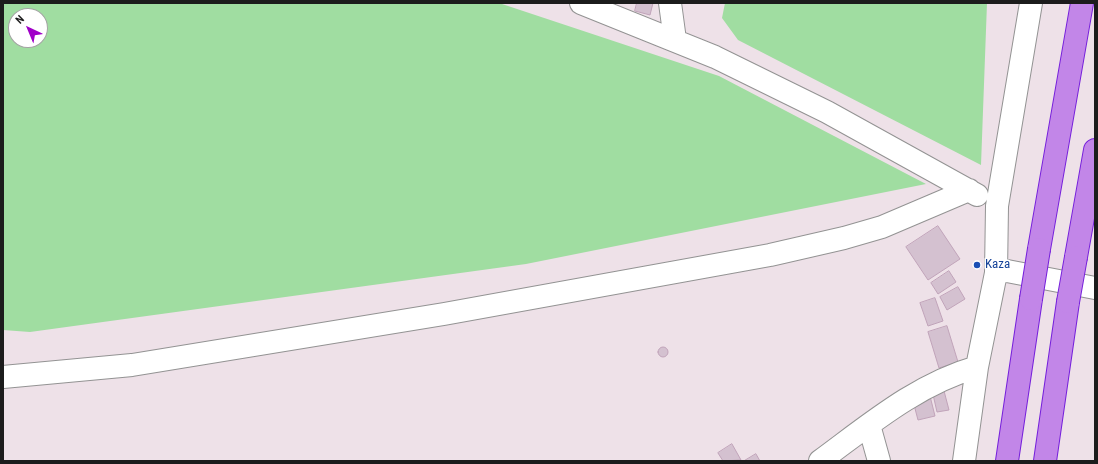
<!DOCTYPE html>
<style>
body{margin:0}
#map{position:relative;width:1098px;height:464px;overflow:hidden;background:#eee1e8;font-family:"Roboto Condensed",sans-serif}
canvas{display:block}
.frame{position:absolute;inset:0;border:4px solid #1c1c1c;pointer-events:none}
.north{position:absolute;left:8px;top:8px;width:40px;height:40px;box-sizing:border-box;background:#fff;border:1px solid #a4a4a4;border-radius:50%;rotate:316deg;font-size:11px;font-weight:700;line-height:16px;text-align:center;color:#1c1c1c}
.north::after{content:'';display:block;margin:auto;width:14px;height:18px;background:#a000c8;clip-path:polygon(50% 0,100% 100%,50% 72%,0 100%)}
</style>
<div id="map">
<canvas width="1098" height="464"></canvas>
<div class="frame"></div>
<div class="north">N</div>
</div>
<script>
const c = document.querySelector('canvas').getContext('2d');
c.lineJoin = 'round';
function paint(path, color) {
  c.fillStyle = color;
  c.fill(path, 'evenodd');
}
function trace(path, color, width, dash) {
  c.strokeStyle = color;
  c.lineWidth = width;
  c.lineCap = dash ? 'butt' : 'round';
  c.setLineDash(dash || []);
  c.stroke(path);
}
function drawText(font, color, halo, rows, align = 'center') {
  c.font = font + ' "Roboto Condensed",sans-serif';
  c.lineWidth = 3;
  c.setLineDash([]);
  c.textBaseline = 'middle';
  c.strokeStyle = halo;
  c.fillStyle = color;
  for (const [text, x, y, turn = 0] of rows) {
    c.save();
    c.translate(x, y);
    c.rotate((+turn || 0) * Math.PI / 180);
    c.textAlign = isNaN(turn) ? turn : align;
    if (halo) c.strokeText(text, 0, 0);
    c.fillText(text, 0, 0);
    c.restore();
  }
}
const water = new Path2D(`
 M3,3H499L719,76L926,184L526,264L30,332L3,330ZM16,16H40V40H16Z
 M725,3H987L981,165L738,40L722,18Z`);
const building = new Path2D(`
 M637,3H653L650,15L635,11Z
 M938,226L960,259L928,280L906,247Z
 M949,271L956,282L938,294L931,283Z
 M958,287L965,299L947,310L940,297Z
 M935,298L943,321L928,326L920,303Z
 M947,326L958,362L939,368L928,332Z
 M658 352a5 5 0 1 1 10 0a5 5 0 1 1-10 0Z
 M943,387L949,410L937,412L932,390Z
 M930,396L935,416L918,420L913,401Z
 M732,444L741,460L723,461L718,453Z
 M756,454L760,461H744Z`);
const minor = new Path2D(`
 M581,3L715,57L827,112L977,195
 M670,3L675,40
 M996,273L1007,271L1095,288
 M3,377L132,365L444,314L770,255L844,238L882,227L969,190
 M869,425L879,461
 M820,461C869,425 917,384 977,367
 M964,461L977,367L996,273L997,206L1031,3`);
const highway = new Path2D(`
 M1039,249L1082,3
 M1076,257L1095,150
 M1007,461L1031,299
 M1045,461L1068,302`);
const highwayBridge = new Path2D(`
 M1031,299L1039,249
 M1068,302L1076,257`);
const markers = [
 [977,265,4,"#1a4fb4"]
];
const transitNames = [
 ["Kaza",985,265]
];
paint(water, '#a0dda1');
paint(building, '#d4c1d0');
trace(building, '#c0a3b9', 1);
trace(minor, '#939393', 24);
trace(highway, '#751fdb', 24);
trace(minor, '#fff', 22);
trace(highway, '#c286e8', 22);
trace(highwayBridge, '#751fdb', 24, []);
trace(highwayBridge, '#c286e8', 22);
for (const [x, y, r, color] of markers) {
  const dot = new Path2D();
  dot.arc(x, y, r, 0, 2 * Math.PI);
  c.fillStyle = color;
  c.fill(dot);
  trace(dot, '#fff', 1.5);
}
drawText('13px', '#164399', '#fff', transitNames, 'left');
</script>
